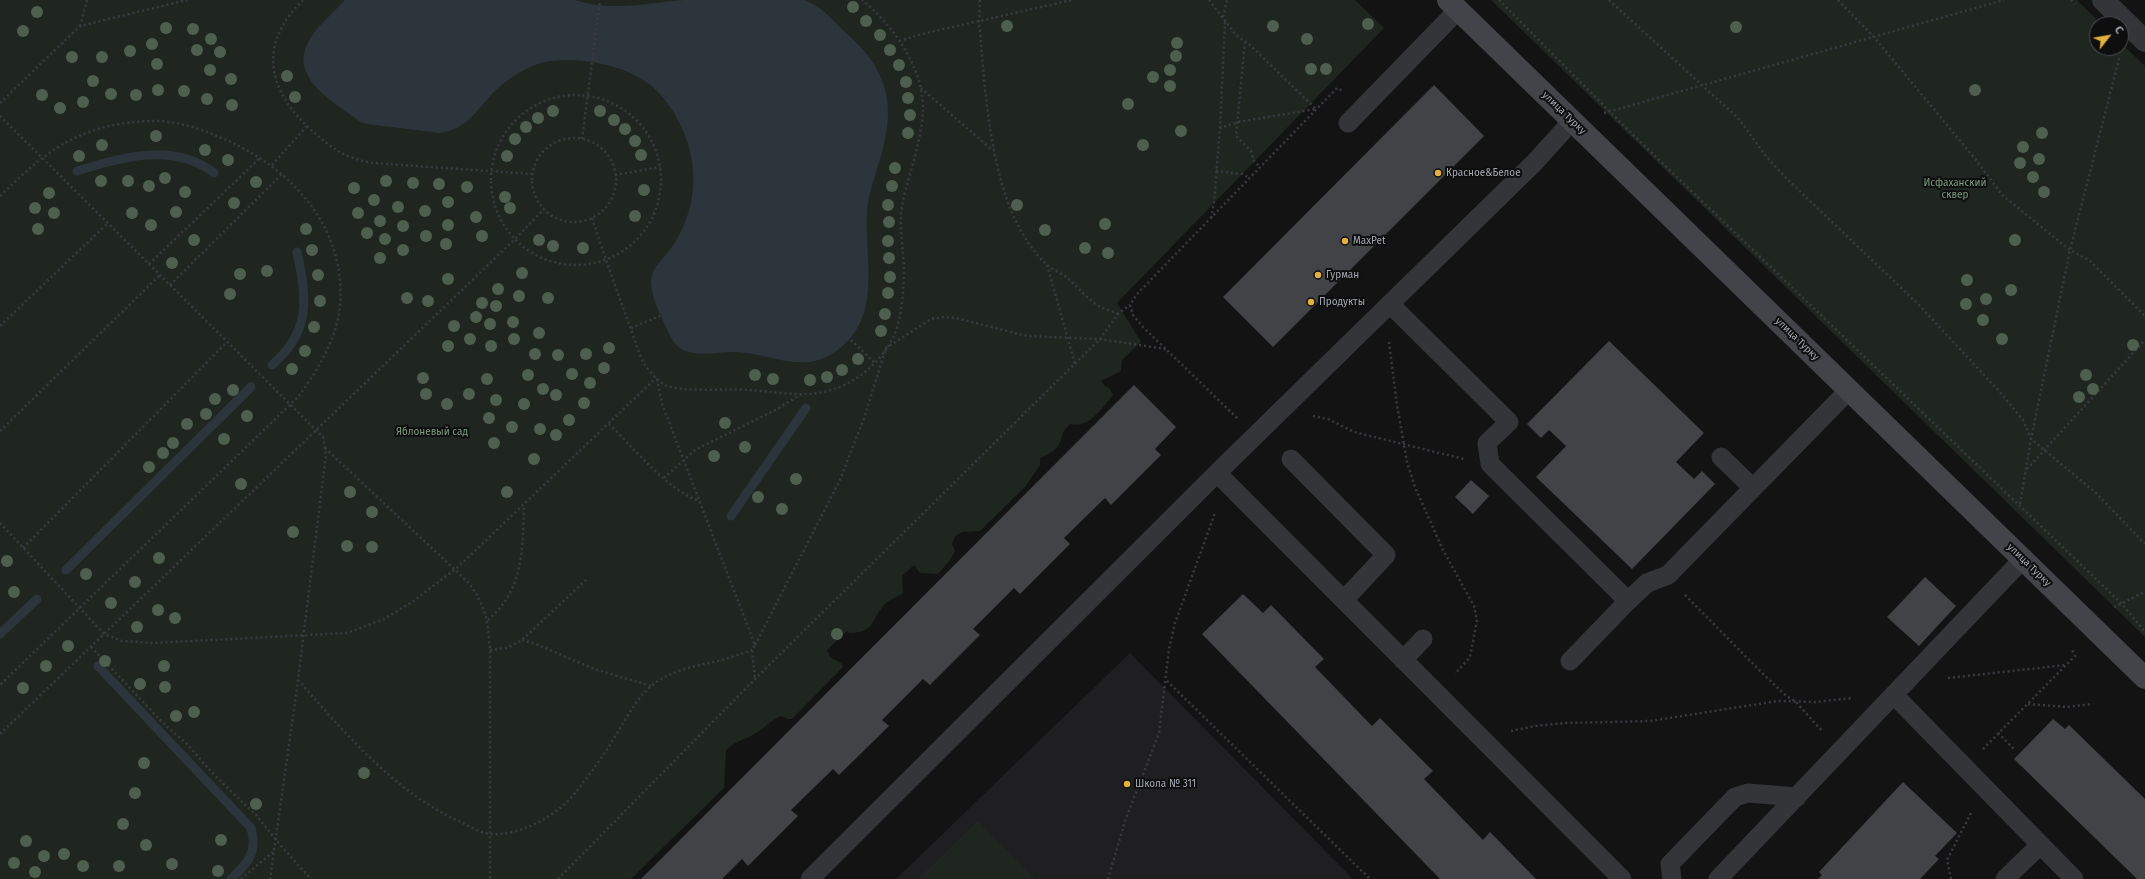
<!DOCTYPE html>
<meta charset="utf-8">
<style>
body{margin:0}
#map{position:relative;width:2145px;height:879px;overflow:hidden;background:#131314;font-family:"Fira Sans",sans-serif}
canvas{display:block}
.north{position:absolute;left:2089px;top:16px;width:40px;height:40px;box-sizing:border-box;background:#0e0e0f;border:1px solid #4a4c51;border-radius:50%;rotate:59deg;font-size:11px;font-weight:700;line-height:16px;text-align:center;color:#a5a9b3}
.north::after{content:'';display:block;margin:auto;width:14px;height:18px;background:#e2b03c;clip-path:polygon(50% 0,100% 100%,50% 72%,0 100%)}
</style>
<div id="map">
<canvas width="2145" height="879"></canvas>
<div class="north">С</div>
</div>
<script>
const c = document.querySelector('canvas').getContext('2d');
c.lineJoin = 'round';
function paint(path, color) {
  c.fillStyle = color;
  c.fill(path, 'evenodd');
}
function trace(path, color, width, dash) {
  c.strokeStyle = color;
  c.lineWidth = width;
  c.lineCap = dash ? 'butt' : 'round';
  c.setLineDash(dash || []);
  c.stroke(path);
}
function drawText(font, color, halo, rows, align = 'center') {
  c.font = font + ' "Fira Sans",sans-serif';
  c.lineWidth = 4;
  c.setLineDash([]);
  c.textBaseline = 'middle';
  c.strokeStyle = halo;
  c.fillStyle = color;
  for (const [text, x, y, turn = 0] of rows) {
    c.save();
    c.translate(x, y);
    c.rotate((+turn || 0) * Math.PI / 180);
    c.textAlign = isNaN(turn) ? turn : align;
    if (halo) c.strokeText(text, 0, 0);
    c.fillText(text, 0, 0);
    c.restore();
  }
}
const built = new Path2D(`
 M1130,653L1353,879H896Z`);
const green = new Path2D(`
 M0,0H1355L1384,28L1117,303L1141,342L1122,360L1121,371L1101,381L1105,386L1110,389L1113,395C1101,409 1089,429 1070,424C1062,432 1064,431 1061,440C1058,450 1048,455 1040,458V465L1025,487L980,531L962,532L955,536L952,544L955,551L950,560L938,574L920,573L914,565L902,576L903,593C898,597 888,600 884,605C870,621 876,632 849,633L847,631L827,650L830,657L841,663L843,667L792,719H787L782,716C771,719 764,729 753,735C743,740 734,742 726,750L724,788L631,879H0Z
 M1491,0H2077L2101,24H2097V48H2121V43L2145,66V637Z
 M978,821L1035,879H918Z`);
const water = new Path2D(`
 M345,0H575C610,12 648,3 684,0C724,0 764,0 804,0C823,7 832,20 846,33C886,68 896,101 882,152C877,171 869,190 867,210C864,259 883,315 839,349C805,376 774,354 737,352C713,351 685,362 671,338C664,321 651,300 651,281C652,266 664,259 671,248C680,236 686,222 690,207C701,165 685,118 654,88C630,66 583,57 551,61C531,63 508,78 494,92C475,111 469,128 440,133L367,124L361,122C335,103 286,77 310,39C319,24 334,12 345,0Z`);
const stream = new Path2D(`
 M77,171C121,157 174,142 214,173
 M272,365C311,332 307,298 297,252
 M731,516L806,408
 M66,570L251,387
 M0,634L37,599
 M98,666L251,828C258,852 248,863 231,879`);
const building = new Path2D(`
 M1434,85L1484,136L1273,347L1223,297Z
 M1609,341L1704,433L1676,462L1694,479L1702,471L1715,484L1632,569L1536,477L1566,446L1549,430L1541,438L1527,424Z
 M1134,385L1176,427L1155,449L1161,455L1111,505L1105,498L1064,538L1070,544L1020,594L1014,588L973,629L980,635L930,685L923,679L882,720L889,726L839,775L833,769L791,810L798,816L748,866L742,859L722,879H641Z
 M1471,480L1489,496L1473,514L1455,497Z
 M1925,577L1956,606L1919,646L1887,617Z
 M1243,594L1263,613L1271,605L1324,659L1315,667L1372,726L1380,718L1433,771L1424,779L1483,840L1490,832L1536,879H1440L1202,634Z
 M2053,719L2065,729L2069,725L2145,799V879H2137L2014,759Z
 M1903,782L1957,833L1935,856L1939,859L1920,879H1818L1822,875L1819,872Z`);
const path = new Path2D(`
 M303,0C258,44 267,89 310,129C331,148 344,158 373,163L532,174
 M980,0L979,21C986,94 989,210 1046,264C1052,270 1060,272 1066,277C1078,286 1088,301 1101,307C1106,310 1112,311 1118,314
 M1209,0L1236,35L1250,45L1316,109L1238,122L1220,128
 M1499,0L1629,131L2121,603L2145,632
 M1609,0L1739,119L1765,155L1785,177L1919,305L1999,391L2023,420L2031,439L2096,493L2145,544
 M1838,0L1874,37L1976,160L2002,195L2070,250L2090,261L2145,316
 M2071,0L2075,4
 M1223,17L1227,0
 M80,26L87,0
 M899,41L922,34L1072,0
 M1245,42L1236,136L1251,151L1254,161L1260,167
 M921,88L992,150
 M491 180a85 85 0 1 1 170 0a85 85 0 1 1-170 0Z
 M0,103L80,26L187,0
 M1604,113L2004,0
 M0,116L323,437L326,454L297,688L270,879
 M532 180a42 42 0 1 1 84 0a42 42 0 1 1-84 0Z
 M582,139L600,0
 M272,165L307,126
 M1216,171L1242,174L1250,178
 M615,175L660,167
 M0,196C37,161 62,136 114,125C125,123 138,121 150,121C173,120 196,127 217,136C290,165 351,229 339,314C334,343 315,374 298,397L0,685
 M592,218C604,254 616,289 629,324C634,337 638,353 645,365C649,371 658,381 665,385C683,393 726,388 748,390C768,391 788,395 808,394C844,393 881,367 895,333C902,315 903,293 904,274C904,254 900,234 901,214C903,195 909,178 914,160C918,145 922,128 923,113C925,70 894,26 862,0
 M1211,218L1214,203L1220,128L1225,22
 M149,264L261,157
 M1047,265L1075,364
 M170,285L282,174
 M0,326L108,223
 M631,328L660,316
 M851,340L875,363
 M1389,342L1397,405L1407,462L1415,487L1443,550L1474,606L1477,620L1470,657L1455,674
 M657,379L662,404L755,645L752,650L755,679
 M1313,416L1328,419L1354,432L1464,459
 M1237,418L1143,327L1133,315L1130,305L1137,294L1337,88L1343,91
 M609,424C635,449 665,488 699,501
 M0,431L160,275
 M325,448L468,582C486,606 488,621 490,650V879
 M2027,469L2145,340
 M664,478L695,450L777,409L800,395
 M2020,504L2031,439L2070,250L2120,55
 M0,523L104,634L122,641L153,643L347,633L384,619L412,602L458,567L656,378
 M23,548L227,342
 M1685,595L1757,668L1784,694L1796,702L1823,732
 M2114,607L2145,592
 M488,620C493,615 499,610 503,604C524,576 523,538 524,505
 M522,640L536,644L594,669L651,686
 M755,645L840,480L864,418L886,348L931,319L943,317L956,318L1027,336L1100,339L1166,349
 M91,647L162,722L188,745L215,776L256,815L282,847L311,879
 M490,650L507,648L522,640L587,579
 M1948,678L2066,665
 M298,680C346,734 396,794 463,823C471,827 482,834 491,834C521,836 558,815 576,792C589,775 603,757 614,738C627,718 637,695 658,681C677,669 696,666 718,661C729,658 741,654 752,650
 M1167,681L1370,879
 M2028,704L2067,707L2093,704
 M1511,731L1535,726L1565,723L1650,721L1778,701L1815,702L1853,698
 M1998,733L2015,750
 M0,734L515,239L544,209
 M1983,749L2075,656L2072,650
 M241,879L273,852
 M558,879L755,679L1100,339L1118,314L1130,305
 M1108,879L1125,821L1159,733L1169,649L1175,623L1215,513
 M1951,879L1947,860L1972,811`);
const lane = new Path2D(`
 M1348,123L1458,10
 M1390,304L1509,422L1487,443L1490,464L1628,601L1570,661
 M1721,457L1753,488
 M1291,459L1386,555L1344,600
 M1217,473L1622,879
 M1628,601L1647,583L1668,575L1849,390
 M1403,660L1423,639
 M1894,695L2074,879
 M810,879L1217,473L1534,163L1572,121
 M1672,879L1670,864L1735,797L1748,793L1797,797
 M1718,879L2023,559
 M2005,879L2040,845`);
const street = new Path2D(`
 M2103,0L2145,41`);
const secondary = new Path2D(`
 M1448,0L2145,678`);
const trees = [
 [853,7],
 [37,12],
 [866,21],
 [1368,24],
 [1007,26],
 [1273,26],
 [1736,27],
 [166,28],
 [193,29],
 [23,31],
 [880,35],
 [211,39],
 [1307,39],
 [1177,43],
 [152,44],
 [197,50],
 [890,50],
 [130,51],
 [220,52],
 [1176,56],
 [72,57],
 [102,57],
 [157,64],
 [899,65],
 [1311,69],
 [1326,69],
 [210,70],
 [1170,70],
 [287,76],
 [1153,77],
 [231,79],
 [93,81],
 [906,82],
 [1170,86],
 [158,90],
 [1975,90],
 [184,91],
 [111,94],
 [42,95],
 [136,95],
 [295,97],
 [908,98],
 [207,99],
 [83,102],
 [1128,104],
 [232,105],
 [60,108],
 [553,111],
 [600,111],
 [910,115],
 [538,118],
 [614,120],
 [526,127],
 [625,129],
 [1181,131],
 [908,133],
 [2042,133],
 [156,136],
 [515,139],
 [635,141],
 [102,145],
 [1143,145],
 [2023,147],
 [205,150],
 [641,155],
 [79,156],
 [507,156],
 [2039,159],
 [228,160],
 [2020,163],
 [895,168],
 [2033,177],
 [165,178],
 [101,181],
 [128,181],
 [386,181],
 [256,182],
 [413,183],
 [439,184],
 [149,186],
 [892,186],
 [467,187],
 [354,188],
 [644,190],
 [185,192],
 [2044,192],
 [49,193],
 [505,197],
 [374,200],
 [448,202],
 [234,203],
 [888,205],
 [1017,205],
 [398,207],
 [35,208],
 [510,208],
 [425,211],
 [176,212],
 [54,213],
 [132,213],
 [358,213],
 [635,216],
 [476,217],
 [380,221],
 [889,222],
 [1105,224],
 [151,225],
 [448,225],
 [403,226],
 [38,229],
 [306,229],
 [1045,230],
 [367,233],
 [426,236],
 [482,236],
 [385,239],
 [194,240],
 [539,240],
 [2015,240],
 [888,241],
 [446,244],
 [553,246],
 [583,248],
 [1085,248],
 [312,250],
 [403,250],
 [1108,253],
 [380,258],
 [889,258],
 [172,263],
 [267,271],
 [522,273],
 [240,274],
 [318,275],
 [890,277],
 [448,279],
 [1967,280],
 [498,289],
 [2011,290],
 [888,293],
 [230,294],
 [519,296],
 [407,298],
 [548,298],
 [1986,299],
 [320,301],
 [428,301],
 [482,303],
 [1966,304],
 [496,306],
 [885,314],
 [476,317],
 [1983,320],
 [513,322],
 [490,324],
 [454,326],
 [314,327],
 [881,331],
 [539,333],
 [470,339],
 [514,339],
 [2002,339],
 [2133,345],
 [448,346],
 [491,346],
 [609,348],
 [305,351],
 [535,354],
 [586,354],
 [558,355],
 [858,359],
 [604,368],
 [292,369],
 [842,370],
 [572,374],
 [528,375],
 [755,375],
 [2086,375],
 [827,377],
 [423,378],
 [487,379],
 [773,379],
 [810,380],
 [590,383],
 [543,389],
 [2093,389],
 [233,390],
 [426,394],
 [469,394],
 [556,395],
 [2079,397],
 [215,399],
 [496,400],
 [584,403],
 [447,404],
 [524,404],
 [206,414],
 [247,416],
 [489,418],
 [569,420],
 [725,423],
 [187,424],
 [512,427],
 [540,429],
 [556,435],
 [224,439],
 [173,443],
 [494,443],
 [745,447],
 [163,453],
 [714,456],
 [534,459],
 [149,467],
 [796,479],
 [241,484],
 [350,492],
 [507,492],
 [758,497],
 [782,509],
 [372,512],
 [293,532],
 [347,546],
 [372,547],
 [159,558],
 [7,561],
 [86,574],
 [135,582],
 [14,592],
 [111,603],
 [158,610],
 [175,618],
 [137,627],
 [837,634],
 [68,646],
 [105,661],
 [46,666],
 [164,666],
 [140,684],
 [165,687],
 [23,688],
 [194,712],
 [176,716],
 [144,763],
 [364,773],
 [135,793],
 [256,804],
 [123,824],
 [221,840],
 [26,841],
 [146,845],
 [64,854],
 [44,856],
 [14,863],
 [172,864],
 [83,866],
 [119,866],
 [218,871],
 [35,872]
];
const markers = [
 [1438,173,4,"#e2b03c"],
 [1345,241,4,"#e2b03c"],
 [1318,275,4,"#e2b03c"],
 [1311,302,4,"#e2b03c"],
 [1127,784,4,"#e2b03c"]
];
const streetNames = [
 ["улица Турку",1564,113,44],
 ["улица Турку",1797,339,44],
 ["улица Турку",2029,565,44]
];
const poiNames = [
 ["Красное&Белое",1446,173],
 ["MaxPet",1353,241],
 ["Гурман",1326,275],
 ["Продукты",1319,302],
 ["Школа № 311",1135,784]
];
const parkNames = [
 ["Исфаханский",1955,183],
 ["сквер",1955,195],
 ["Яблоневый сад",432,432]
];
paint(built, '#1f1f21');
paint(green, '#1f2620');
paint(water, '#2d353c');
trace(stream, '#2d353c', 9);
paint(building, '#424347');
trace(path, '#3a3b40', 2.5, [2, 3]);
trace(lane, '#343539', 19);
trace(street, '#343539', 22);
trace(secondary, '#424449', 22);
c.fillStyle = '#4e5f50';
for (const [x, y] of trees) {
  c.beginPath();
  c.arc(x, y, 6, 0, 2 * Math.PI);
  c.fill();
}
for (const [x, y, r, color] of markers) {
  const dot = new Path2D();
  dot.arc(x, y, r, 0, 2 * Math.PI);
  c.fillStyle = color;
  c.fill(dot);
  trace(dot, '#0e0e0f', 1.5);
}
drawText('10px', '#a5a9b3', '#0e0e0f', streetNames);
drawText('10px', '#a5a9b3', '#0e0e0f', poiNames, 'left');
drawText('10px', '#7e9d81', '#0e0e0f', parkNames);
</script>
